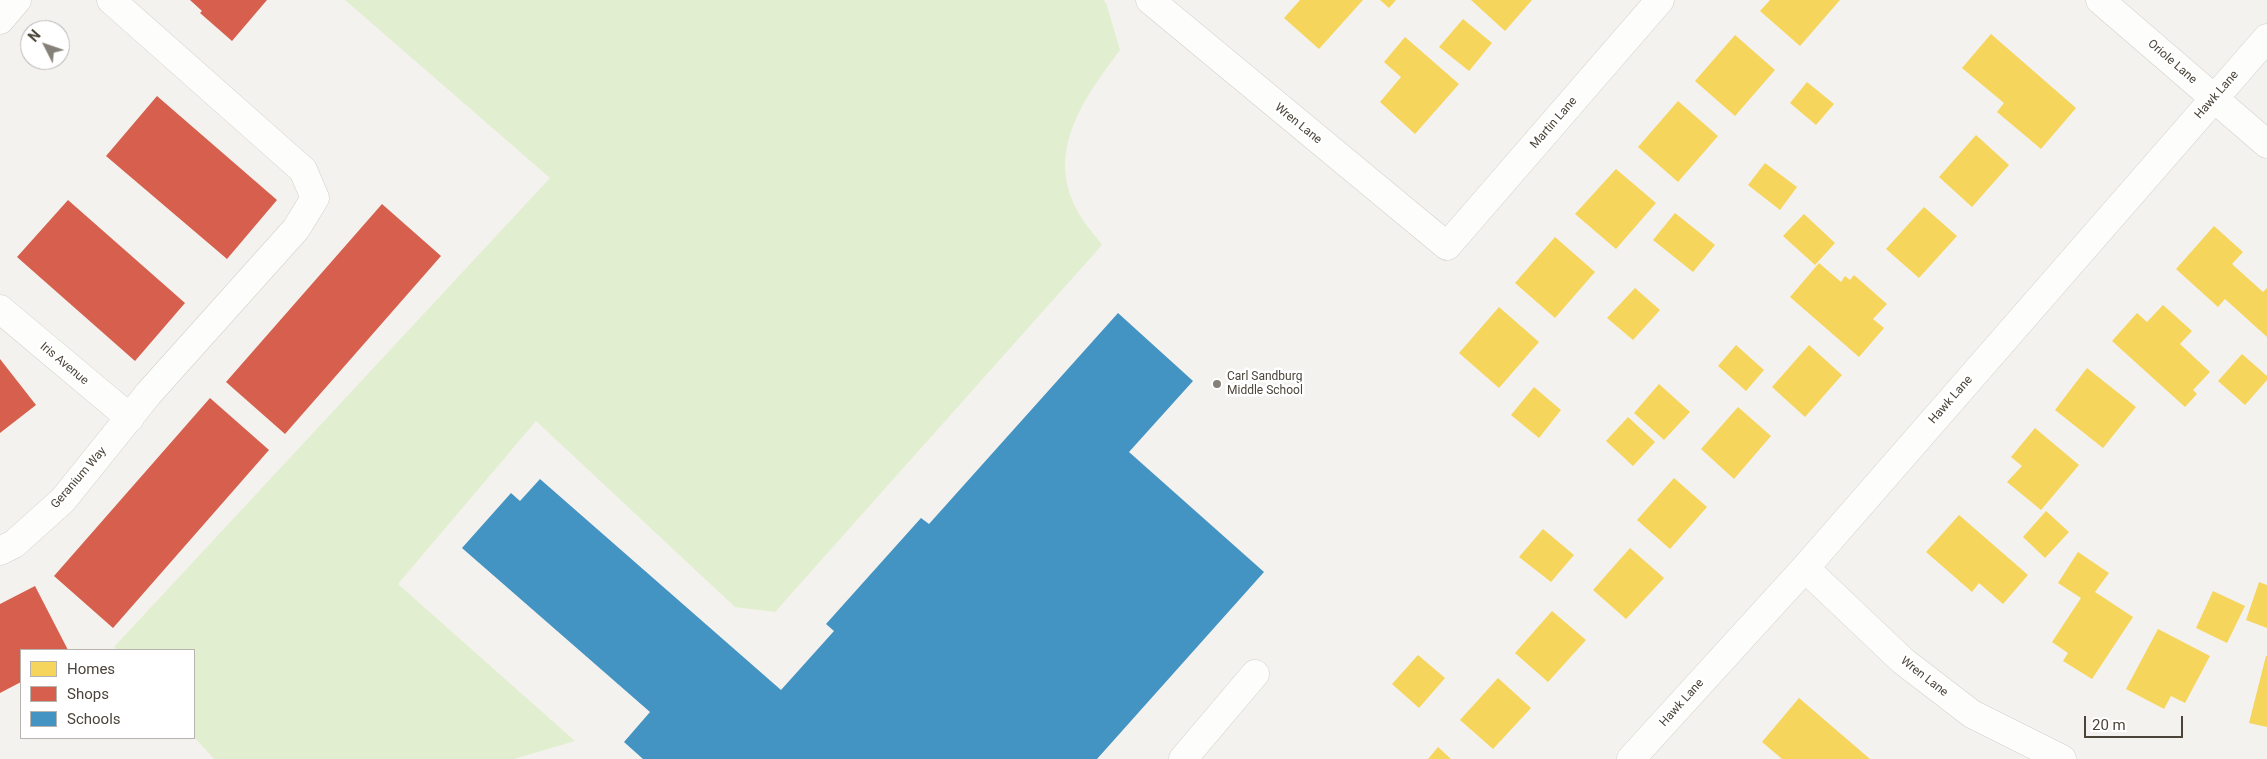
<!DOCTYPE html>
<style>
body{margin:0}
#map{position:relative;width:2267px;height:759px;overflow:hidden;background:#f4f2ee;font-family:Roboto,sans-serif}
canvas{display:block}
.legend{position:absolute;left:20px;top:649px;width:175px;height:90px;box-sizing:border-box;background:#fff;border:1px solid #b7b4b0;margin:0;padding:6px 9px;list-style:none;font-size:15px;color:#4b4439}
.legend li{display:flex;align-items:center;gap:10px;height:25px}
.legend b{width:25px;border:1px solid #b7b4b0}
.north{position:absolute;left:20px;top:20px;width:50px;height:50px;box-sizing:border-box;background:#fff;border:1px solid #b7b4b0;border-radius:50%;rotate:311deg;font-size:14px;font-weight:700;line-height:20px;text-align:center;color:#4b4439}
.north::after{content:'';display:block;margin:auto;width:18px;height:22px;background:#868178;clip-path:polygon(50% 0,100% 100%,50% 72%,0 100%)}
.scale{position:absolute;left:2084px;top:716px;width:99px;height:22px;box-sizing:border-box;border:2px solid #4b4439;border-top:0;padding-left:6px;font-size:15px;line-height:18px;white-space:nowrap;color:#4b4439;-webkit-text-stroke:4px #fff;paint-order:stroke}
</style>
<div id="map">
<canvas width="2267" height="759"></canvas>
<ul class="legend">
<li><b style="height:14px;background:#f6d55c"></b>Homes</li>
<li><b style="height:14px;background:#d6604d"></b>Shops</li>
<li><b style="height:14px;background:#4393c3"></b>Schools</li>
</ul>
<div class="north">N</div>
<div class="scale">20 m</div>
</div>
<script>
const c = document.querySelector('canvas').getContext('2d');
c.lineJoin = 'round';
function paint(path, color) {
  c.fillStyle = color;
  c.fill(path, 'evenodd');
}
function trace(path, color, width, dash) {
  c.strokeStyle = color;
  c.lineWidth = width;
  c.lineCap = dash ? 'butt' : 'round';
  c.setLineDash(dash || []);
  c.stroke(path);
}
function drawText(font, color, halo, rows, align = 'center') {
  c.font = font + ' Roboto,sans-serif';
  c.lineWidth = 5;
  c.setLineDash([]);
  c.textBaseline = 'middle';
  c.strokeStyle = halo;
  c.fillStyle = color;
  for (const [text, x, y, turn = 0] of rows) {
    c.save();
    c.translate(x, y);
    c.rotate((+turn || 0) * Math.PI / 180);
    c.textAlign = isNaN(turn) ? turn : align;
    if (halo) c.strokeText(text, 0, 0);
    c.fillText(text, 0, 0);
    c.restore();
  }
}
const green = new Path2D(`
 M345,0H1103L1106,3L1120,50C1085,97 1045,150 1077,210C1083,222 1094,234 1102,245L775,612L735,607L536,421L398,584L575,741L514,759H214L194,737V650H117L114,647L550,178Z`);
const homes = new Path2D(`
 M1300,0H1363L1319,49L1284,18Z
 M1380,0H1396L1389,8Z
 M1471,0H1532L1505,31Z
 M1770,0H1840L1800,46L1760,11Z
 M1463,19L1492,43L1469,71L1439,47Z
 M1991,34L2076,108L2041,149L1997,112L2004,103L1962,68Z
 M1735,35L1775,70L1735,116L1695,81Z
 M1405,37L1459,84L1415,134L1380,102L1401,77L1384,62Z
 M1807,82L1834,104L1816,125L1790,103Z
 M1678,101L1718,136L1678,182L1638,147Z
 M1976,135L2009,165L1972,207L1939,177Z
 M1765,163L1797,187L1780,210L1748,185Z
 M1616,169L1656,203L1616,249L1575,214Z
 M1924,207L1957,236L1919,278L1886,249Z
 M1675,213L1715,245L1693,272L1653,240Z
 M1804,214L1835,243L1815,265L1783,236Z
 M2214,226L2243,252L2232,264L2263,292L2267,288V337L2225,299L2218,307L2176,269Z
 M1555,237L1595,272L1555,318L1515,283Z
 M1819,263L1841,282L1845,276L1850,280L1854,275L1887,304L1873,319L1884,328L1859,357L1790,297Z
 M1635,288L1660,310L1633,340L1607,318Z
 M2163,305L2192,331L2180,344L2210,372L2193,390L2197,394L2185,407L2112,341L2137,313L2147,322Z
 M1499,307L1539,342L1499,388L1459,353Z
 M1736,345L1764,370L1746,391L1718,366Z
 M1809,345L1842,375L1805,417L1772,387Z
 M2242,354L2267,376V380L2245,405L2218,381Z
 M2087,368L2136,407L2103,448L2055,410Z
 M1659,384L1690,412L1664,440L1634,413Z
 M1534,387L1561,410L1539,438L1511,415Z
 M1738,407L1771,436L1734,479L1701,449Z
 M1628,417L1655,442L1633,466L1606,441Z
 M2035,428L2079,465L2041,510L2007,482L2022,466L2011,457Z
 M1674,478L1707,507L1670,549L1637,520Z
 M2046,511L2069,532L2045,558L2023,537Z
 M1959,515L2028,575L2003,604L1979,583L1972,592L1926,552Z
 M1543,529L1574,555L1551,582L1519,557Z
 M1630,548L1664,578L1626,619L1593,590Z
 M2078,552L2109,573L2095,592L2133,617L2092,679L2063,661L2068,653L2052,642L2081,598L2058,583Z
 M2259,582L2267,585V628L2246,620Z
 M2213,591L2245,606L2227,643L2196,628Z
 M1552,611L1586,640L1548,682L1515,653Z
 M2158,629L2210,656L2185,703L2171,696L2164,709L2126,689Z
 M1418,655L1445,678L1419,708L1392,684Z
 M2266,656H2267V727L2249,723Z
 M1498,678L1531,708L1493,749L1460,720Z
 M1799,698L1870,759H1782L1762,742Z
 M1438,747L1451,759H1428Z`);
const shops = new Path2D(`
 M190,0H267L232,41L200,13L202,11Z
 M157,96L277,200L227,259L106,156Z
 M68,200L185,303L135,361L17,257Z
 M382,204L441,256L285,434L226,382Z
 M0,359L36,405L0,433Z
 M210,398L269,450L113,628L54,576Z
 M35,586L68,650H21V682L0,693V604Z`);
const schools = new Path2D(`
 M1118,313L1193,381L1129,452L1264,572L1097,759H643L624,742L650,712L462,548L511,493L520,501L540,479L781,690L834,631L826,624L921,518L929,524Z`);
const minor = new Path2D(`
 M1150,0L1447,246L1660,0
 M2100,0L2267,144
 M0,20L17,0
 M0,309L130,418
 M0,551L14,544L63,500L149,393L296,229L315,198L303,170L111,0
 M1805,568L1903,661L1972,714L2062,759
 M1183,759L1255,674
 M1631,759L1805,568L2267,38`);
const markers = [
 [1217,384,5,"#868178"]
];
const streetNames = [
 ["Oriole Lane",2172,62,41],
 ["Hawk Lane",2217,95,-49],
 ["Martin Lane",1554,123,-49],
 ["Wren Lane",1298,124,39],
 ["Iris Avenue",64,364,40],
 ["Hawk Lane",1951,400,-49],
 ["Geranium Way",79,478,-49],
 ["Wren Lane",1924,677,38],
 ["Hawk Lane",1682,703,-48]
];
const poiNames = [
 ["Carl Sandburg",1227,377],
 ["Middle School",1227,391]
];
paint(green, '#e1eecf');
paint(homes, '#f6d55c');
paint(shops, '#d6604d');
paint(schools, '#4393c3');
trace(minor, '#d2d0cb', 29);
trace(minor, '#fdfdfc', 28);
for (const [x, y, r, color] of markers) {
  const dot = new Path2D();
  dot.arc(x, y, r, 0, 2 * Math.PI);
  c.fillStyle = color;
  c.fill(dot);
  trace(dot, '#fff', 2);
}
drawText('12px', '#4b4439', '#fff', streetNames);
drawText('12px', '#4b4439', '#fff', poiNames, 'left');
</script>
